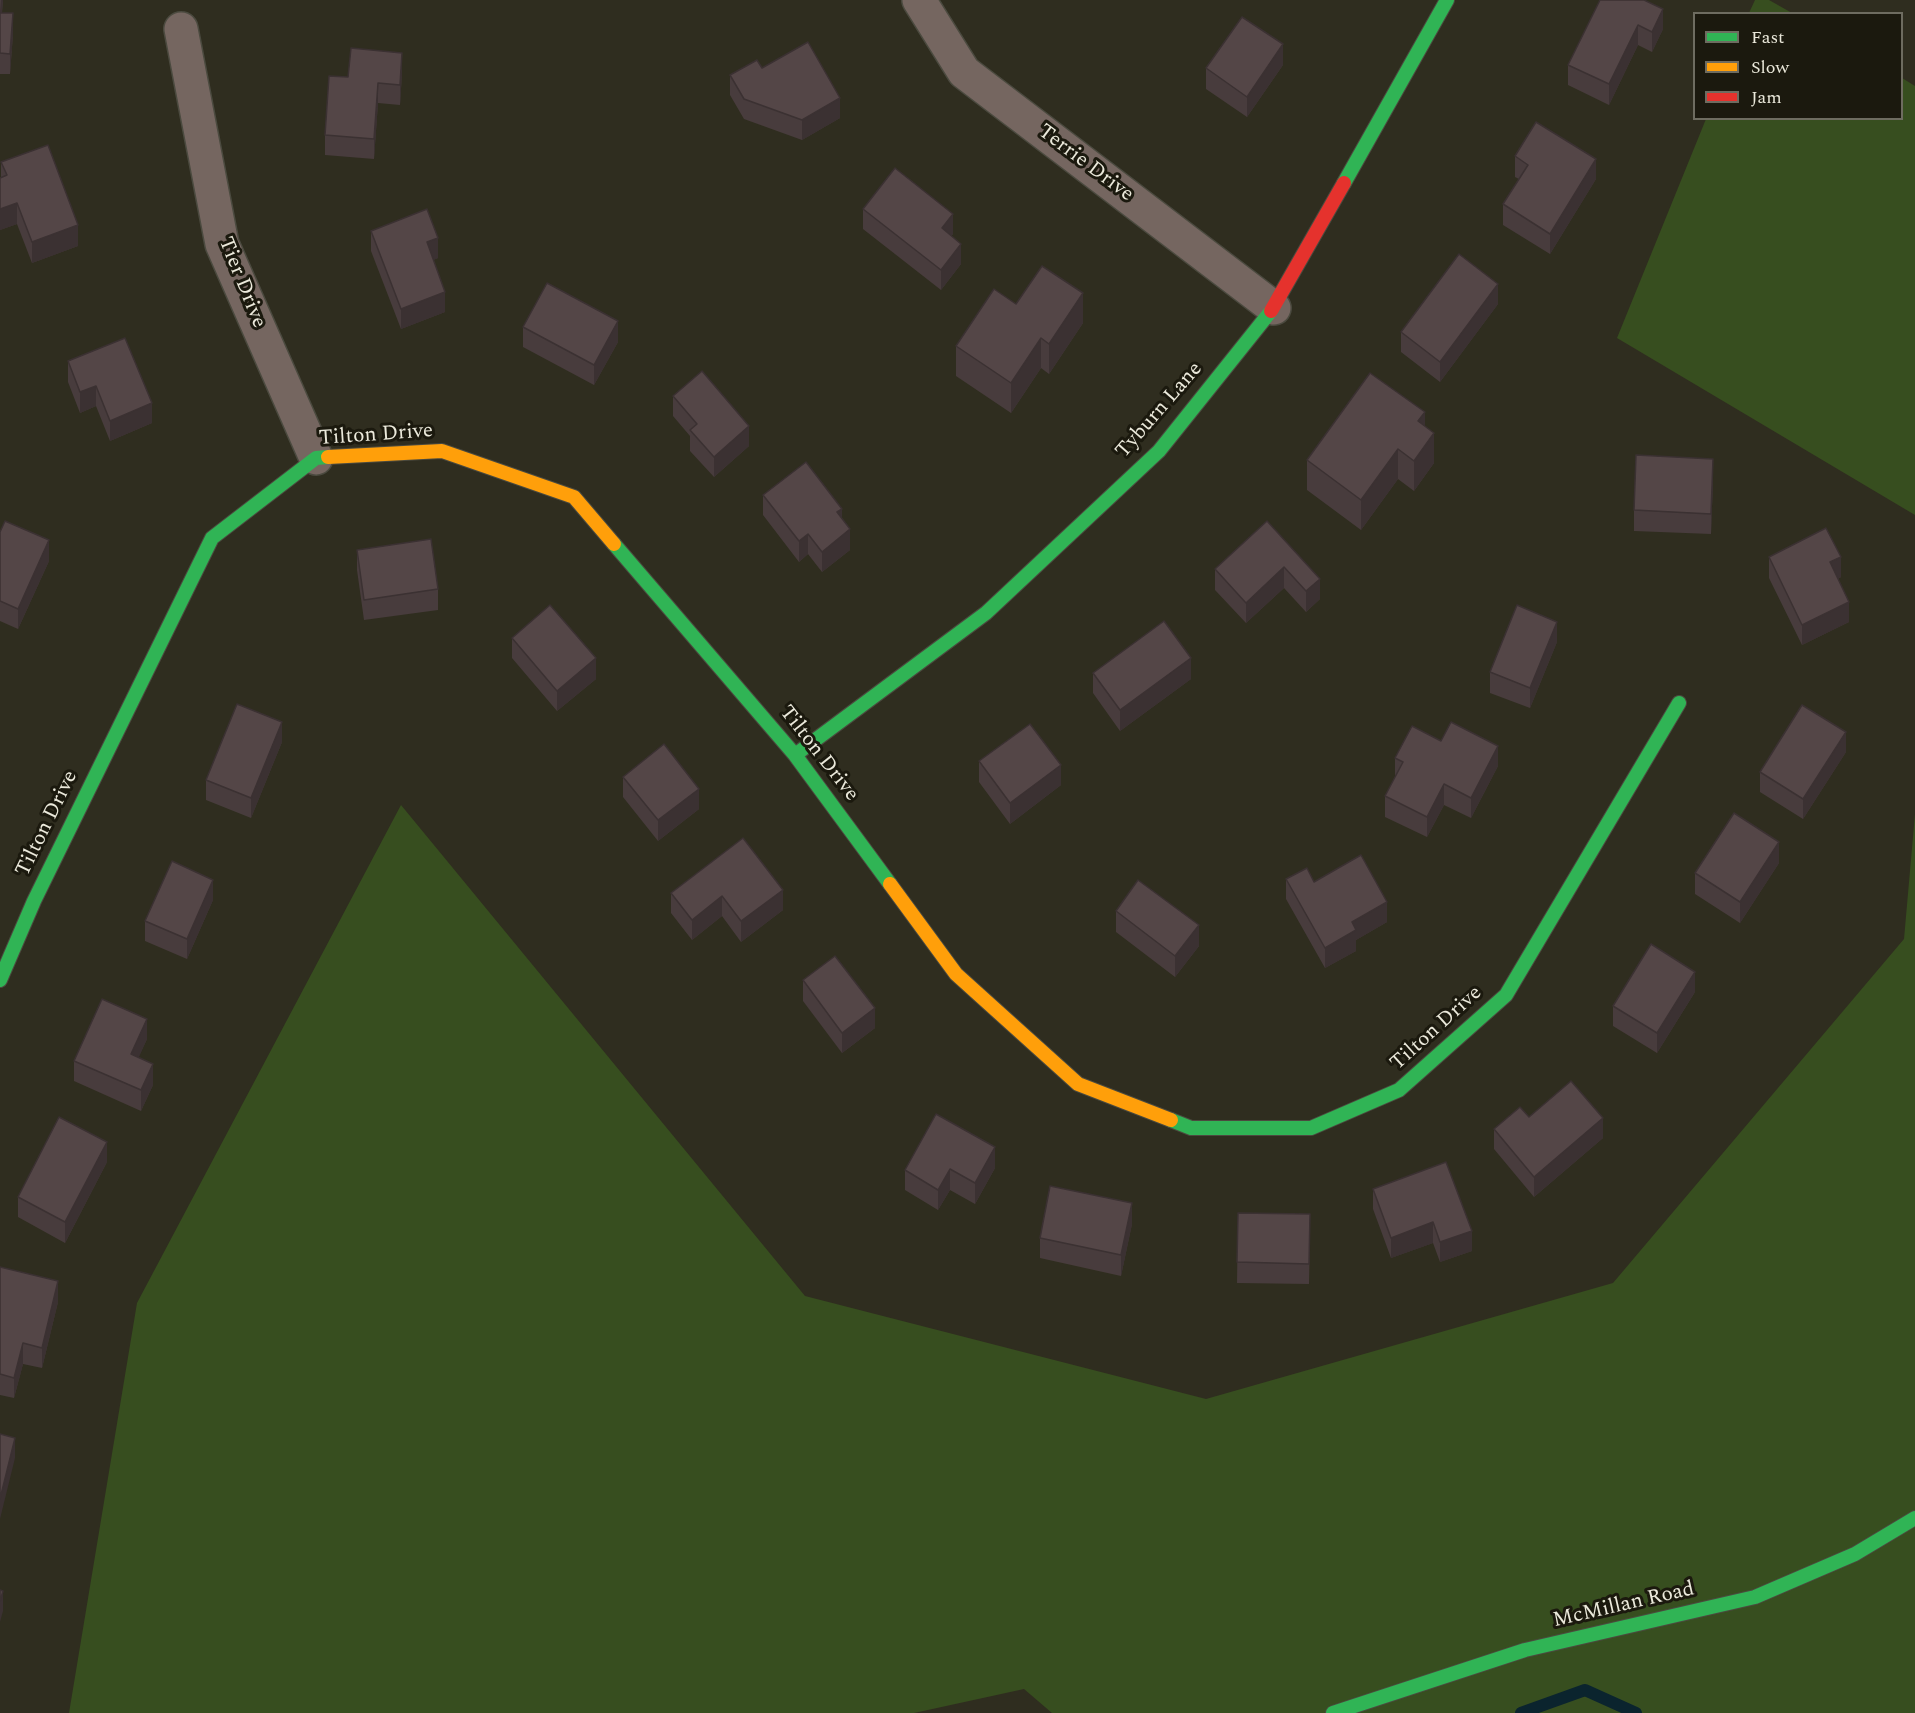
<!DOCTYPE html>
<style>
body{margin:0}
#map{position:relative;width:1915px;height:1713px;overflow:hidden;background:#2f2d1f;font-family:Spectral,serif}
canvas{display:block}
.legend{position:absolute;left:1693px;top:12px;width:210px;height:108px;box-sizing:border-box;background:#1b190e;border:2px solid #6e6c60;margin:0;padding:8px 10px;list-style:none;font-size:18px;color:#ebe9db}
.legend li{display:flex;align-items:center;gap:12px;height:30px}
.legend b{width:30px;border:2px solid #6e6c60}
</style>
<div id="map">
<canvas width="1915" height="1713"></canvas>
<ul class="legend">
<li><b style="height:8px;background:#30b455"></b>Fast</li>
<li><b style="height:8px;background:#ff9f0a"></b>Slow</li>
<li><b style="height:8px;background:#e5322d"></b>Jam</li>
</ul>
</div>
<script>
const c = document.querySelector('canvas').getContext('2d');
c.lineJoin = 'round';
function paint(path, color) {
  c.fillStyle = color;
  c.fill(path, 'evenodd');
}
function trace(path, color, width, dash) {
  c.strokeStyle = color;
  c.lineWidth = width;
  c.lineCap = dash ? 'butt' : 'round';
  c.setLineDash(dash || []);
  c.stroke(path);
}
function drawText(font, color, halo, rows, align = 'center') {
  c.font = font + ' Spectral,serif';
  c.lineWidth = 6;
  c.setLineDash([]);
  c.textBaseline = 'middle';
  c.strokeStyle = halo;
  c.fillStyle = color;
  for (const [text, x, y, turn = 0] of rows) {
    c.save();
    c.translate(x, y);
    c.rotate((+turn || 0) * Math.PI / 180);
    c.textAlign = isNaN(turn) ? turn : align;
    if (halo) c.strokeText(text, 0, 0);
    c.fillText(text, 0, 0);
    c.restore();
  }
}
const green = new Path2D(`
 M1755,0H1769L1792,13H1749Z
 M1902,78L1915,86V515L1617,338L1706,119L1902,118Z
 M401,805L805,1296L1206,1399L1613,1283L1904,939L1915,814V1713H1052L1024,1689L914,1713H69L137,1303Z`);
const stream = new Path2D(`
 M1521,1713L1585,1690L1636,1713`);
const street = new Path2D(`
 M919,0L964,72L1274,308
 M181,29L222,244L316,458`);
const fast = new Path2D(`
 M1344,183L1447,0
 M614,544L795,755L890,884
 M795,755L986,613L1159,451L1271,311
 M0,980L34,901L212,538L316,458L328,457
 M1171,1120L1191,1128H1311L1399,1090L1506,995L1679,703
 M1333,1713L1525,1650L1755,1597L1855,1554L1915,1518`);
const slow = new Path2D(`
 M328,457L442,451L574,497L614,544
 M890,884L956,974L1078,1084L1171,1120`);
const jam = new Path2D(`
 M1271,311L1344,183`);
const wall = new Path2D(`
 M0,0H3L2,13L13,34L10,74H0Z
 M1600,0L1663,29L1652,52L1638,45L1609,105L1568,85V65Z
 M1283,65L1247,117L1206,89V68Z
 M762,68L840,118L802,140L744,119L730,95V75Z
 M402,73L400,105L378,103L374,159L325,155V135L348,77Z
 M1515,156L1596,179L1550,254L1503,225V204L1519,179L1515,177Z
 M1,162L78,246L32,263L17,224L0,230V178L1,177Z
 M863,209L953,234L951,236L961,264L941,290L863,229Z
 M371,231L438,258L433,260L445,312L401,329L371,251Z
 M1016,304L1083,323L1049,374L1041,368L1011,413L956,376V346Z
 M1498,304L1440,382L1401,352V332Z
 M523,327L618,342L594,385L523,347Z
 M68,361L152,423L110,441L96,406L80,413L68,382Z
 M673,396L749,446L714,477L690,451V436L673,416Z
 M1425,426L1434,463L1414,491L1398,479L1361,530L1307,490V460Z
 M1713,480L1711,534L1634,531V510Z
 M763,495L842,518L850,550L822,572L808,554L799,562L763,515Z
 M1267,521L1320,599L1306,612L1284,588L1246,623L1215,590V569Z
 M0,532L49,561L18,629L0,621Z
 M357,550L438,589V610L364,620L357,570Z
 M1769,557L1841,577L1838,579L1849,622L1802,645L1769,578Z
 M512,638L596,679L557,711L512,658Z
 M1557,642L1530,708L1490,693V672Z
 M1093,673L1191,679L1120,731L1093,693Z
 M1441,741L1498,766L1471,818L1444,805L1427,837L1385,817V796L1395,777V758Z
 M282,742L251,818L206,800V780Z
 M1846,752L1803,819L1760,792V772Z
 M979,761L1061,785L1010,824L979,782Z
 M623,777L699,809L658,841L623,797Z
 M743,838L783,910L741,942L722,916L692,940L671,913V893Z
 M1779,863L1740,923L1695,894V873Z
 M1286,879L1314,882L1387,922L1356,940V951L1325,968L1286,899Z
 M213,900L187,959L145,941V921Z
 M1116,911L1199,946L1175,977L1116,932Z
 M803,980L875,1028L842,1053L803,1001Z
 M1695,992L1657,1053L1613,1026V1006Z
 M147,1039L138,1058L153,1085L141,1111L74,1081V1061Z
 M1529,1117L1603,1138L1534,1197L1494,1149V1129Z
 M107,1162L65,1243L18,1217V1197Z
 M1446,1162L1472,1251L1440,1262L1433,1243L1391,1258L1373,1209V1189Z
 M995,1168L975,1204L950,1190L938,1210L905,1190V1170Z
 M1238,1213L1310,1235L1309,1284L1237,1283Z
 M1132,1224L1121,1276L1040,1258V1238Z
 M0,1267L58,1302L42,1368L23,1364L14,1398L0,1395Z`);
const shadedWall = new Path2D(`
 M1,0H3L0,33V12Z
 M1663,9V29L1652,52V32Z
 M13,13V34L10,74V54Z
 M1638,25V45L1609,105V84Z
 M1283,44V65L1247,117V97Z
 M402,53V73L400,105V85Z
 M378,83V103L374,159V139Z
 M840,98V118L802,140V120Z
 M1596,159V179L1550,254V234Z
 M17,203V224L0,230V209Z
 M953,214V234L942,249V228Z
 M78,225V246L32,263V242Z
 M438,238V258L427,263V242Z
 M961,244V264L941,290V270Z
 M1498,284V304L1440,382V362Z
 M445,292V312L401,329V309Z
 M1083,293V323L1049,374V344Z
 M618,321V342L594,385V365Z
 M1041,338V368L1011,413V383Z
 M96,386V406L80,413V392Z
 M152,403V423L110,441V421Z
 M1425,412V442L1418,421Z
 M749,426V446L714,477V457Z
 M1434,433V463L1414,491V461Z
 M1398,449V479L1361,530V500Z
 M1713,459V480L1711,534V514Z
 M842,509V529L837,512Z
 M850,529V550L822,572V552Z
 M808,534V554L799,562V541Z
 M49,540V561L18,629V609Z
 M1841,557V577L1830,583V562Z
 M1284,567V588L1246,623V603Z
 M1320,579V599L1306,612V591Z
 M1849,602V622L1802,645V625Z
 M1557,622V642L1530,708V688Z
 M596,658V679L557,711V691Z
 M1191,658V679L1120,731V710Z
 M282,722V742L251,818V798Z
 M1846,732V752L1803,819V799Z
 M1498,746V766L1471,818V798Z
 M1061,765V785L1010,824V803Z
 M1444,784V805L1427,837V817Z
 M699,789V809L658,841V820Z
 M1779,842V863L1740,923V902Z
 M213,880V900L187,959V939Z
 M783,890V910L741,942V921Z
 M722,896V916L692,940V920Z
 M1387,902V922L1356,940V951L1325,968V948L1352,922Z
 M1199,925V946L1175,977V956Z
 M1695,972V992L1657,1053V1033Z
 M875,1008V1028L842,1053V1033Z
 M147,1019V1039L131,1075V1054Z
 M153,1064V1085L141,1111V1090Z
 M1603,1118V1138L1534,1197V1177Z
 M107,1142V1162L65,1243V1222Z
 M995,1147V1168L975,1204V1183Z
 M950,1169V1190L938,1210V1190Z
 M1132,1203V1224L1121,1276V1255Z
 M1433,1222V1243L1391,1258V1238Z
 M1472,1231V1251L1440,1262V1242Z
 M58,1281V1302L42,1368V1348Z
 M23,1343V1364L14,1398V1378Z
 M15,1438V1458L0,1519V1499Z
 M3,1591V1611L0,1622V1601Z`);
const building = new Path2D(`
 M1600,0H1644L1663,9L1652,32L1638,25L1609,84L1568,65Z
 M0,13H13L10,54L0,53Z
 M1242,17L1283,44L1247,97L1206,68Z
 M808,42L840,98L802,120L744,99L730,75L757,60L762,68Z
 M351,48L402,53L400,85L378,83L374,139L325,135L329,76L348,77Z
 M1536,122L1596,159L1550,234L1503,204L1528,165L1515,156Z
 M48,145L78,225L32,242L17,203L0,209V178L7,175L1,162Z
 M895,168L953,214L942,228L961,244L941,270L863,209Z
 M427,209L438,238L427,242L445,292L401,309L371,231Z
 M1459,254L1498,284L1440,362L1401,332Z
 M1042,266L1083,293L1049,344L1041,338L1011,383L956,346L994,289L1016,304Z
 M547,283L618,321L594,365L523,327Z
 M125,338L152,403L110,421L96,386L80,392L68,361Z
 M702,371L749,426L714,457L690,430L697,424L673,396Z
 M1370,373L1425,412L1418,421L1434,433L1414,461L1398,449L1361,500L1307,460Z
 M1636,455L1713,459L1711,514L1634,510Z
 M806,462L842,509L837,512L850,529L822,552L808,534L799,541L763,495Z
 M5,521L49,540L18,609L0,601V532Z
 M1267,521L1320,579L1306,591L1284,567L1246,603L1215,569Z
 M1826,528L1841,557L1830,562L1849,602L1802,625L1769,557Z
 M431,539L438,589L364,600L357,550Z
 M550,605L596,658L557,691L512,638Z
 M1517,605L1557,622L1530,688L1490,672Z
 M1164,621L1191,658L1120,710L1093,673Z
 M237,704L282,722L251,798L206,780Z
 M1802,705L1846,732L1803,799L1760,772Z
 M1451,722L1498,746L1471,798L1444,784L1427,817L1385,796L1403,762L1395,758L1412,726L1441,741Z
 M1030,724L1061,765L1010,803L979,761Z
 M664,744L699,789L658,820L623,777Z
 M1734,813L1779,842L1740,902L1695,873Z
 M743,838L783,890L741,921L722,896L692,920L671,893Z
 M1361,855L1387,902L1352,922L1356,930L1325,948L1286,879L1307,868L1314,882Z
 M172,861L213,880L187,939L145,921Z
 M1138,880L1199,925L1175,956L1116,911Z
 M1651,944L1695,972L1657,1033L1613,1006Z
 M835,956L875,1008L842,1033L803,980Z
 M102,999L147,1019L131,1054L153,1064L141,1090L74,1061Z
 M1571,1081L1603,1118L1534,1177L1494,1129L1520,1107L1529,1117Z
 M936,1114L995,1147L975,1183L950,1169L938,1190L905,1170Z
 M59,1117L107,1142L65,1222L18,1197Z
 M1446,1162L1472,1231L1440,1242L1433,1222L1391,1238L1373,1189Z
 M1050,1186L1132,1203L1121,1255L1040,1238Z
 M1238,1213L1310,1214L1309,1264L1237,1262Z
 M0,1267L58,1281L42,1348L23,1343L14,1378L0,1374Z
 M0,1434L15,1438L0,1499Z
 M0,1590L3,1591L0,1601Z`);
const streetNames = [
 ["Terrie Drive",1085,164,37],
 ["Tier Drive",241,283,68],
 ["Tyburn Lane",1160,411,-49],
 ["Tilton Drive",376,436,-4],
 ["Tilton Drive",818,754,52],
 ["Tilton Drive",48,824,-64],
 ["Tilton Drive",1437,1029,-42],
 ["McMillan Road",1624,1606,-13]
];
paint(green, '#374e1f');
trace(stream, '#0b242e', 12);
trace(street, '#4b4a3f', 36);
trace(fast, '#4b4a3f', 16);
trace(slow, '#4b4a3f', 16);
trace(jam, '#4b4a3f', 16);
trace(street, '#756660', 33);
trace(fast, '#30b455', 14);
trace(slow, '#ff9f0a', 14);
trace(jam, '#e5322d', 14);
paint(wall, '#483c3d');
paint(shadedWall, '#3b3132');
paint(building, '#544647');
trace(building, '#3b3132', 1.5);
drawText('21px', '#ebe9db', '#1b190e', streetNames);
</script>
